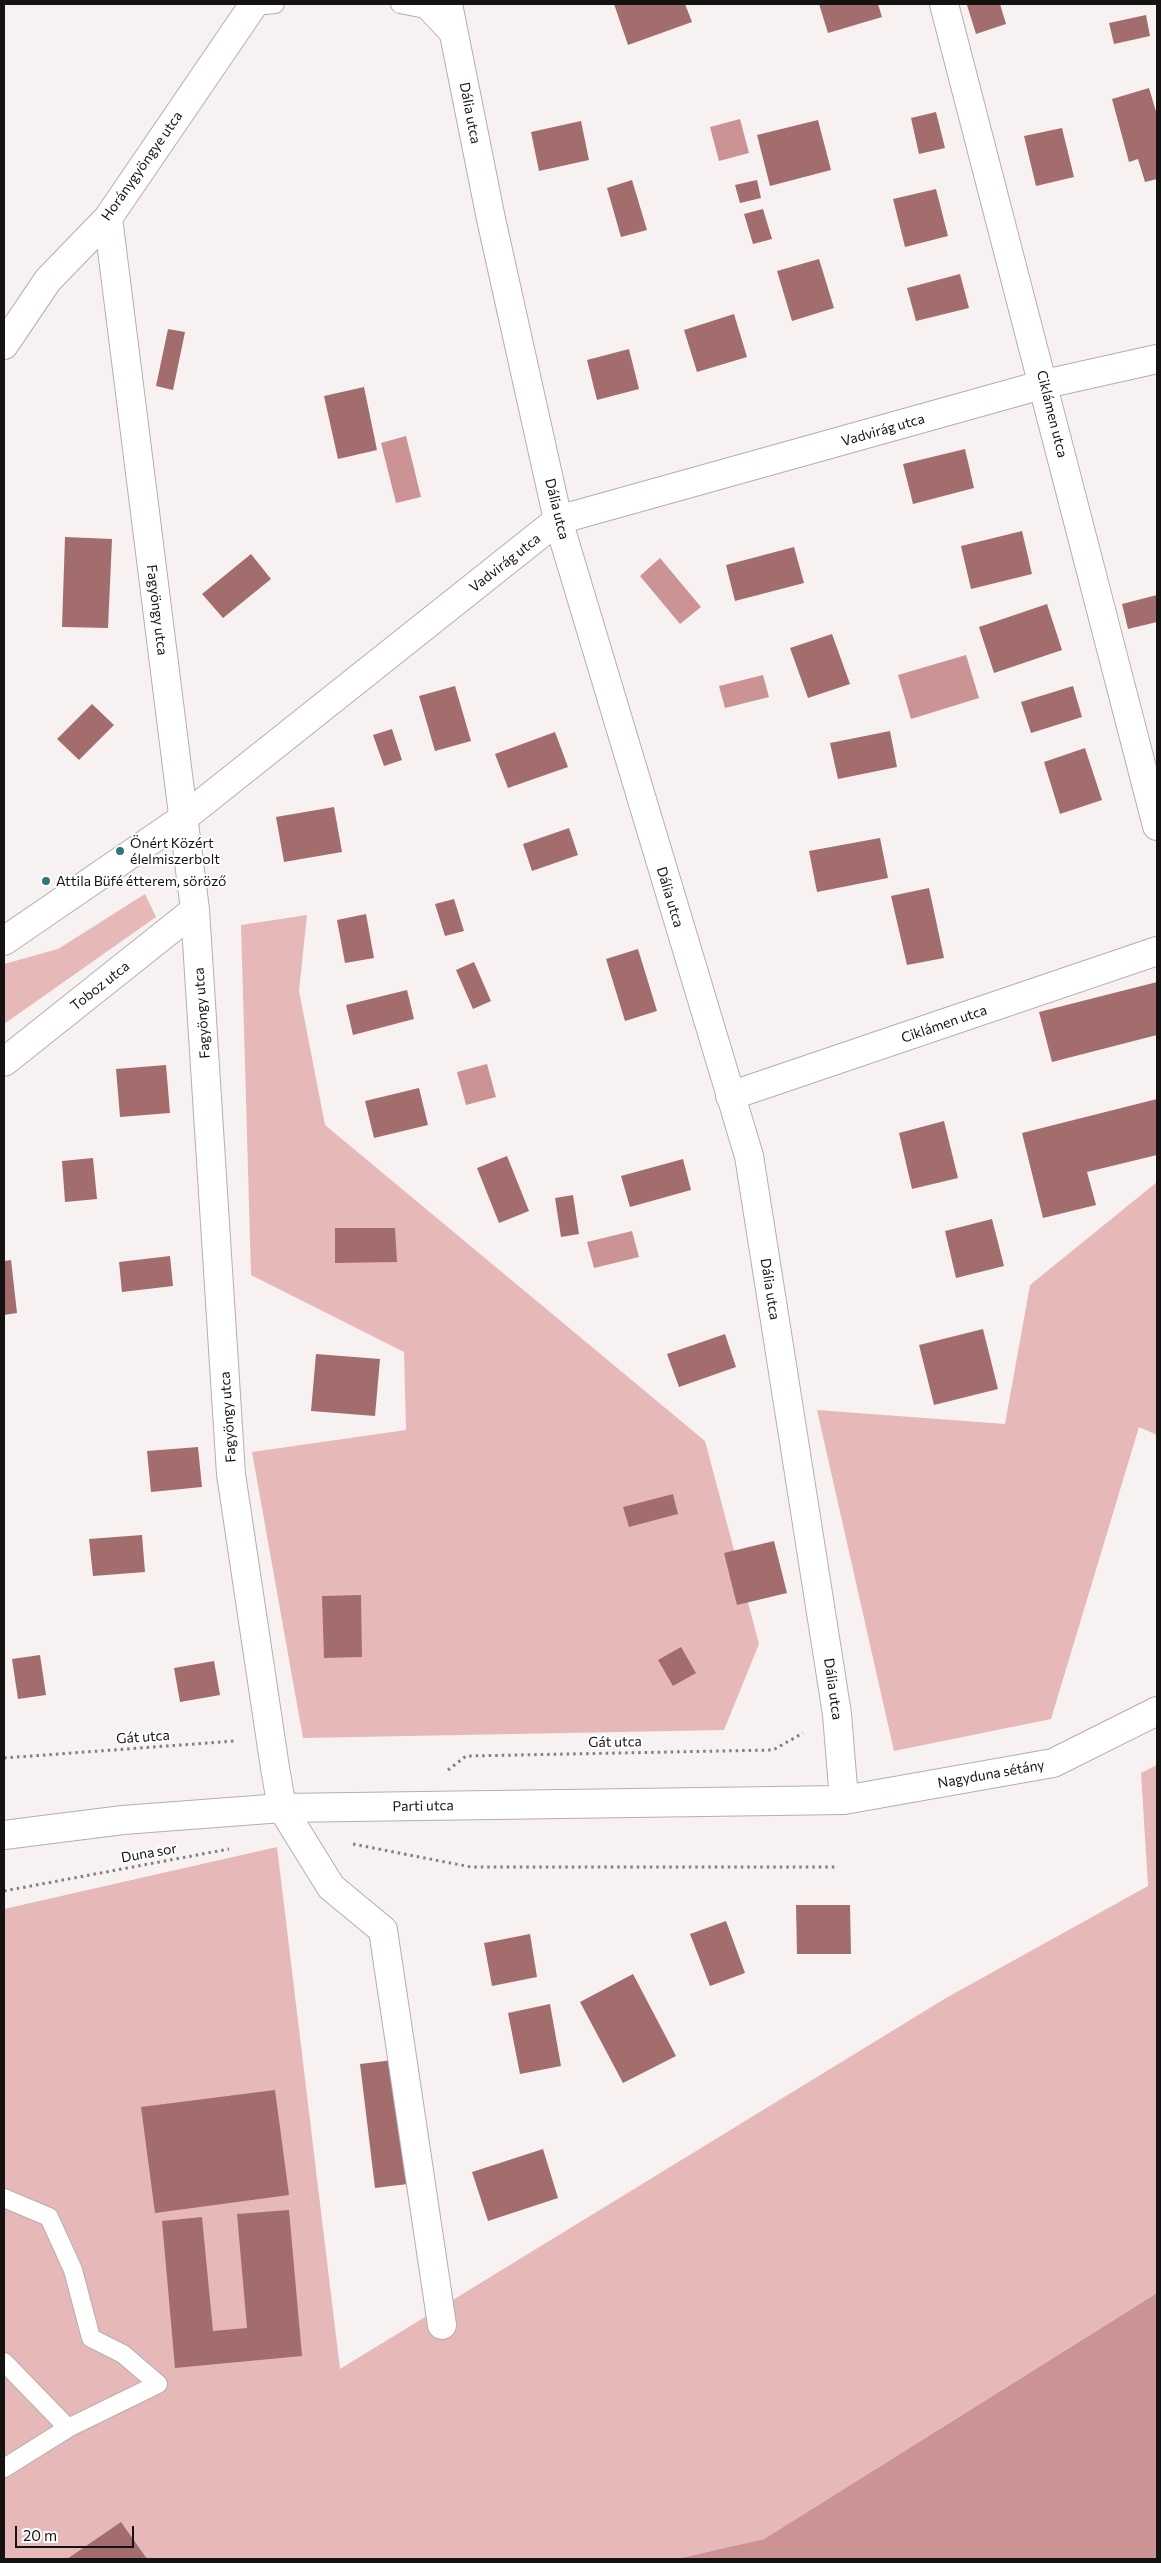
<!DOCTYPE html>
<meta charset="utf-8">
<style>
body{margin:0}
#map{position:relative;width:1161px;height:2563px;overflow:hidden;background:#f8f1f1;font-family:Commissioner,sans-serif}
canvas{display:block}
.frame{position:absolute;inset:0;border:5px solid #151212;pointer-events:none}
.scale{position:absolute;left:15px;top:2526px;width:119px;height:22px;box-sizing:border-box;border:2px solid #151212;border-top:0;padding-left:6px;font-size:15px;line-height:18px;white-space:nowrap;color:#151212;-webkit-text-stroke:4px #fff;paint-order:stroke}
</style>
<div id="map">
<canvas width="1161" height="2563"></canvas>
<div class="frame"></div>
<div class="scale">20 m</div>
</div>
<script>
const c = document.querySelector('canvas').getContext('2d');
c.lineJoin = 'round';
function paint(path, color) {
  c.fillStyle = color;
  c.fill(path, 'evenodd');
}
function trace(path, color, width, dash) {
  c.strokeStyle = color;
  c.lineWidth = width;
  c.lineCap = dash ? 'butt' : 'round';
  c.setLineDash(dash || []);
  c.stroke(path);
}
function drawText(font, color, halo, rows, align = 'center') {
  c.font = font + ' Commissioner,sans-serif';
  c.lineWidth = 4;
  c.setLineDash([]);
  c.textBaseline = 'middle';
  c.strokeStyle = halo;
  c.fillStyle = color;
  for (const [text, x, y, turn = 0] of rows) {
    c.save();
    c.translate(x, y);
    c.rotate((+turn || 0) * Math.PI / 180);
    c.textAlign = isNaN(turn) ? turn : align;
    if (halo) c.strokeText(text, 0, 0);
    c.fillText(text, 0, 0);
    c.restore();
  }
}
const green = new Path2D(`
 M145,894L156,917L4,1024V964L58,949Z
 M307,915L299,991L325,1125L705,1441L759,1644L724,1730L303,1738L252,1452L406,1430L404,1352L251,1275L241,925Z
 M1157,1182V1435L1139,1427L1051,1719L894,1751L817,1410L1005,1424L1030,1285Z
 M1157,1765V2293L764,2539L676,2559H4V1909L277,1847L340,2369L946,1998L1148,1886L1141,1773Z`);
const water = new Path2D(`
 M740,119L749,153L719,161L710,127Z
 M406,436L421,497L396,503L381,443Z
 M660,558L701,607L680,624L640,576Z
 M966,655L979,698L911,719L898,675Z
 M763,675L769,697L725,708L719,686Z
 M487,1064L496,1097L466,1105L457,1072Z
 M632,1231L639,1257L594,1268L587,1242Z
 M1157,2293V2559H676L764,2539Z`);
const building = new Path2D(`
 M614,4H685L692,22L628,45Z
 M819,4H878L882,17L828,33Z
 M973,4H1000L1006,24L976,34L967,5Z
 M1146,15L1150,36L1114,44L1109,23Z
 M1149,88L1157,115V179L1145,182L1138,159L1129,162L1112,99Z
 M936,112L945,148L919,154L911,118Z
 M818,120L831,170L770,186L757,135Z
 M581,121L589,160L539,171L531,132Z
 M1062,128L1074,177L1036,186L1024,136Z
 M632,180L647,230L621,237L607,188Z
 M757,180L761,198L740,203L735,185Z
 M936,189L948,236L905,247L893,199Z
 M763,209L772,239L753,244L744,214Z
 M819,259L834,308L792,321L777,271Z
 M960,274L969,308L916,321L907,288Z
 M734,314L747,357L697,372L684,330Z
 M168,329L185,332L173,390L156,386Z
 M629,349L639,389L597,400L587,360Z
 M364,387L377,450L338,459L324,396Z
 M965,449L974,488L913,504L903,464Z
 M1022,531L1032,574L971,589L961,546Z
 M65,537L112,539L108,628L62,627Z
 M794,547L804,583L735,601L726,565Z
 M251,554L271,579L223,618L202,594Z
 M1157,595V622L1128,629L1122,604Z
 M1047,604L1062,650L994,673L979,627Z
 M832,634L850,684L808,698L790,648Z
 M455,686L471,741L435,751L419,696Z
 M1073,686L1082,717L1031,733L1021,702Z
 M92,704L114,725L79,760L57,739Z
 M392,729L402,760L384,766L373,735Z
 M890,731L897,767L838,779L830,743Z
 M555,732L568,767L508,788L495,754Z
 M1085,748L1102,800L1060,814L1044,762Z
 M334,807L342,852L284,862L276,817Z
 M569,828L578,855L532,871L523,844Z
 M880,838L888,878L817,892L809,851Z
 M929,888L944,958L907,965L891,896Z
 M454,899L464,931L445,936L435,904Z
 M366,914L374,958L345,963L337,920Z
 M638,949L657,1011L625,1021L606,959Z
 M474,962L491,1001L473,1009L456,970Z
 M1157,982V1035L1052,1062L1039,1012Z
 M407,990L414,1019L353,1035L346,1005Z
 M166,1065L170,1113L120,1117L116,1069Z
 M419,1088L428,1125L374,1138L365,1101Z
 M1157,1099V1155L1087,1172L1096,1205L1043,1218L1022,1133Z
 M944,1121L958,1178L912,1189L899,1133Z
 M507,1156L529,1211L499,1223L477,1168Z
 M93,1158L97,1199L65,1202L62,1161Z
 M683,1159L691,1190L630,1207L621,1176Z
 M573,1195L579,1234L561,1237L555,1198Z
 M992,1219L1004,1266L956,1278L945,1231Z
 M335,1228H395L397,1262L335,1263Z
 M170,1256L173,1286L122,1292L119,1262Z
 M11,1260L17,1313L4,1315V1261Z
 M983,1329L998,1389L934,1405L919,1345Z
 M725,1334L736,1367L679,1387L667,1354Z
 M316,1354L380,1359L375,1416L311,1411Z
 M198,1447L202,1487L151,1492L147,1451Z
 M673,1494L678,1514L629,1527L623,1507Z
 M142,1535L145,1572L93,1576L89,1539Z
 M774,1541L787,1593L737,1605L724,1553Z
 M361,1595L362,1657L324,1658L322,1596Z
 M681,1647L696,1673L673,1686L658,1660Z
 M40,1655L46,1695L18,1699L12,1659Z
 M214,1661L220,1695L180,1702L174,1668Z
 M796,1905H850L851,1954H797Z
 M726,1921L745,1973L710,1986L690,1934Z
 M530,1934L537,1977L492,1986L484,1943Z
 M633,1974L676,2056L623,2083L580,2002Z
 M550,2004L561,2066L520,2074L508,2013Z
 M393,2060L408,2184L375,2188L360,2064Z
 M275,2090L289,2195L155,2213L141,2107Z
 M543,2149L558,2198L488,2221L472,2172Z
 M289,2210L302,2356L175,2368L162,2221L202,2217L213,2331L247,2328L237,2214Z
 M121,2522L147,2559H67Z`);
const path = new Path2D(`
 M4,1758L235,1741
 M448,1770L466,1756L773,1750L803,1733
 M353,1844L471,1867H836
 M4,1891L229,1849`);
const service = new Path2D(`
 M400,4L425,9L453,39
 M252,6L275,4
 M4,2198L49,2217L73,2270L91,2338L123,2354L158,2384L68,2428L4,2468
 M4,2362L68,2428`);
const minor = new Path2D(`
 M448,4L491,219L558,520L749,1156L837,1714L844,1800
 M944,4L1157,826
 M108,218L195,910L231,1474L275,1768L282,1808L331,1887L383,1930L442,2325
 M4,345L48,280L108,218L254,4
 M4,941L182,819L558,520L1045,384L1157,359
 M4,1062L195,910
 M730,1096L1157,951
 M4,1835L123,1820L282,1808L844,1800L1053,1763L1157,1711`);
const markers = [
 [120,851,5,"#2e787a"],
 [46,881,5,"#2e787a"]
];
const streetNames = [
 ["Dália utca",470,113,79],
 ["Horánygyöngye utca",142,166,-55],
 ["Ciklámen utca",1052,414,76],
 ["Vadvirág utca",883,430,-16],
 ["Dália utca",557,509,76],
 ["Vadvirág utca",505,563,-38],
 ["Fagyöngy utca",157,610,83],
 ["Dália utca",670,897,73],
 ["Toboz utca",100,986,-38],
 ["Fagyöngy utca",202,1013,-94],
 ["Ciklámen utca",944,1024,-19],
 ["Dália utca",770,1289,81],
 ["Fagyöngy utca",228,1417,-94],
 ["Dália utca",833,1689,82],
 ["Gát utca",143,1737,-4],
 ["Gát utca",615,1742,-1],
 ["Nagyduna sétány",991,1774,-10],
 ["Parti utca",423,1806,-1],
 ["Duna sor",149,1853,-10]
];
const poiNames = [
 ["Önért Közért",130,843],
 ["élelmiszerbolt",130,859],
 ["Attila Büfé étterem, söröző",56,881]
];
paint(green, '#e7b8b8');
paint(water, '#cc9394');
paint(building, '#a36d6e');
trace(service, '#b5aeae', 20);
trace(minor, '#b5aeae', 30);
trace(path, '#847f7f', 3, [2.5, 4]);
trace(service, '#fff', 18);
trace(minor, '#fff', 28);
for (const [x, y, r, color] of markers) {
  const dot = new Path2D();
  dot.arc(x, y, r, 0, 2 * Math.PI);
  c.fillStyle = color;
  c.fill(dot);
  trace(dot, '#fff', 2);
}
drawText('14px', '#151212', '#fff', streetNames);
drawText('14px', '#151212', '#fff', poiNames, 'left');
</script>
